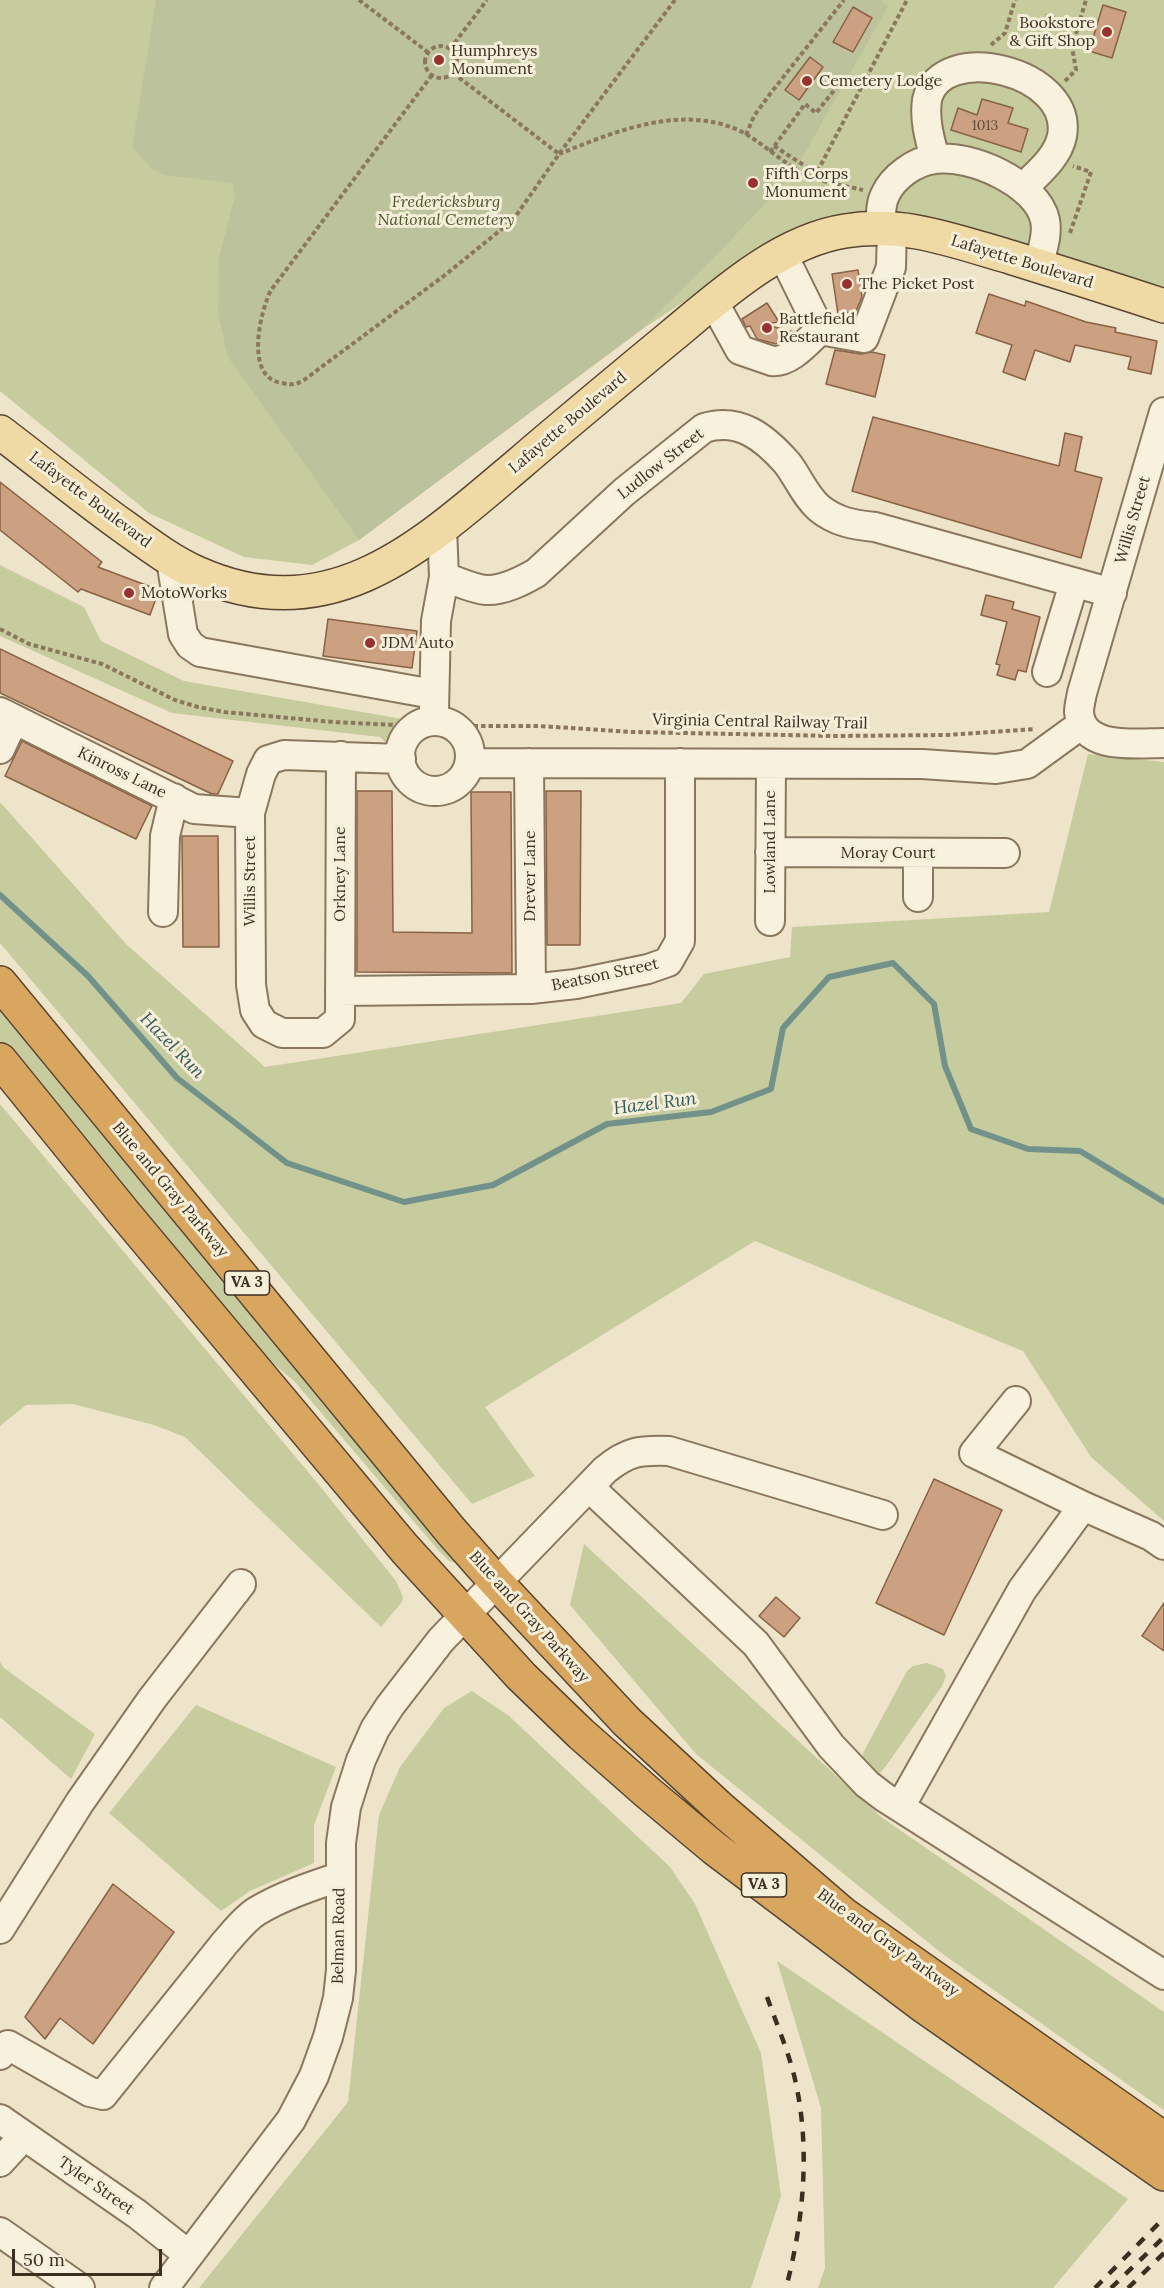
<!DOCTYPE html>
<style>
body{margin:0}
#map{position:relative;width:1164px;height:2288px;overflow:hidden;background:#eee4ca;font-family:Lora,serif}
canvas{display:block}
.scale{position:absolute;left:12px;top:2249px;width:150px;height:27px;box-sizing:border-box;border:3px solid #3b2f21;border-top:0;padding-left:8px;font-size:18px;line-height:21px;white-space:nowrap;color:#3b2f21;-webkit-text-stroke:4px #f5eed9;paint-order:stroke}
</style>
<div id="map">
<canvas width="1164" height="2288"></canvas>
<div class="scale">50 m</div>
</div>
<script>
const c = document.querySelector('canvas').getContext('2d');
c.lineJoin = 'round';
function paint(path, color) {
  c.fillStyle = color;
  c.fill(path, 'evenodd');
}
function trace(path, color, width, dash) {
  c.strokeStyle = color;
  c.lineWidth = width;
  c.lineCap = dash ? 'butt' : 'round';
  c.setLineDash(dash || []);
  c.stroke(path);
}
function drawText(font, color, halo, rows, align = 'center') {
  c.font = font + ' Lora,serif';
  c.lineWidth = 6;
  c.setLineDash([]);
  c.textBaseline = 'middle';
  c.strokeStyle = halo;
  c.fillStyle = color;
  for (const [text, x, y, turn = 0] of rows) {
    c.save();
    c.translate(x, y);
    c.rotate((+turn || 0) * Math.PI / 180);
    c.textAlign = isNaN(turn) ? turn : align;
    if (halo) c.strokeText(text, 0, 0);
    c.fillText(text, 0, 0);
    c.restore();
  }
}
const green = new Path2D(`
 M0,0H1164V287L935,217L869,210L842,213L798,226L746,254L697,293L641,330L359,540L312,565L244,557L149,513L0,391Z
 M0,565L84,607L101,641L184,681L414,721L389,746L380,737L172,713L0,636Z
 M1088,754L1164,762V1521L1091,1457L1023,1351L755,1241L485,1407L535,1476L472,1504L0,943V802L126,944L265,1067L681,1003L704,974L790,957L792,927L1049,912Z
 M0,1000L459,1564L449,1561L438,1550L295,1382L247,1341L0,1041Z
 M0,1104L319,1485L396,1581L403,1597L402,1602L381,1627L185,1437L154,1425L73,1404L26,1405L0,1426Z
 M584,1544L881,1817L1164,2012V2110L940,1952L696,1754L570,1605Z
 M0,1662L4,1668L95,1734L71,1779L0,1717Z
 M927,1663L943,1669L946,1676L942,1686L886,1766L880,1773L864,1765L863,1753L907,1671L913,1666Z
 M472,1691L509,1716L670,1867L695,1904L761,2053L781,2196L751,2288H199L348,2102L379,1815L400,1767L444,1708Z
 M196,1705L336,1767L314,1825V1863L250,1891L221,1911L109,1813Z
 M777,1961L1128,2199L1053,2288H818L825,2268L821,2108Z`);
const cemetery = new Path2D(`
 M156,0H880L888,6L793,174L722,249L641,330L359,540L228,357L218,313L219,258L235,196L233,183L165,175L153,170L132,147Z`);
const stream = new Path2D(`
 M0,895L88,976L177,1078L287,1163L404,1202L493,1185L607,1124L711,1112L771,1089L783,1028L829,977L893,963L934,1004L945,1066L971,1129L1028,1149L1080,1151L1164,1202`);
const building = new Path2D(`
 M1103,5L1126,12L1112,58L1089,51Z
 M853,7L872,18L853,52L833,42Z
 M810,57L823,67L799,100L785,90Z
 M982,99L1013,108L1008,123L1028,129L1021,152L951,130L958,108L977,115Z
 M858,270L862,297L856,311L838,314L832,274Z
 M989,294L1025,306L1026,301L1086,322L1116,328L1115,332L1157,341L1151,374L1128,369L1131,357L1075,345L1070,362L1035,350L1025,380L1003,372L1012,345L976,333Z
 M767,303L779,322L762,324L794,332L776,344L757,339L750,326L746,327L742,319Z
 M835,350L861,354L872,352L885,355L875,397L826,384Z
 M873,417L1059,466L1065,433L1082,437L1075,471L1102,478L1081,558L852,491Z
 M0,482L102,562L98,567L159,590L150,615L81,589L78,592L0,530Z
 M986,595L1014,602L1012,609L1040,617L1026,672L1018,670L1015,680L997,675L1000,665L996,664L1007,622L981,615Z
 M328,619L417,631L412,668L323,656Z
 M0,649L233,761L218,794H212L0,693Z
 M22,741L152,806L136,839L5,776Z
 M357,791H392L393,932L472,933L471,792H511L512,973L357,972Z
 M546,791H581L580,945H547Z
 M182,836H218L219,947H183Z
 M934,1479L1002,1510L944,1635L876,1603Z
 M776,1597L800,1618L784,1637L759,1616Z
 M1164,1603V1651L1142,1636Z
 M113,1884L174,1932L93,2044L60,2018L45,2039L25,2017Z`);
const path = new Path2D(`
 M359,0L429,53
 M1045,16L1078,25
 M991,45L1005,33L1015,0
 M425 62a16 16 0 1 1 32 0a16 16 0 1 1-32 0Z
 M450,49L487,0
 M453,73L559,154
 M432,75L271,290C260,312 244,378 282,383C291,385 296,385 304,380L445,275L513,220L559,154L675,0
 M1065,81L1076,70L1072,47L1086,0
 M746,135L754,116L770,94L844,0
 M774,146L827,180
 M770,152L805,104L816,113L836,88
 M559,154C614,132 677,105 736,129C763,141 786,168 814,178C829,184 847,186 863,190
 M814,178L907,0
 M1070,233L1091,172L1073,166
 M0,629L29,644L102,664L175,700L198,707L224,712L333,722L417,726
 M451,726H539L632,732L836,736L946,735L1035,729`);
const minor = new Path2D(`
 M935,159C930,140 924,120 927,100C940,39 1074,71 1062,136C1058,157 1038,173 1024,187
 M881,227C881,217 880,205 885,195C893,177 915,161 935,159C970,154 1037,183 1045,220C1048,235 1042,251 1038,266
 M782,253L820,330
 M713,301L740,350L772,361C790,363 808,341 820,330L864,338L891,267L892,228
 M1164,412L1082,693C1081,699 1079,706 1079,712C1082,751 1137,743 1164,743
 M171,560L183,634L190,645L200,652L433,694
 M444,577C457,581 473,589 486,590C503,591 522,581 536,573L624,492L704,428C739,417 764,437 787,463C798,477 805,496 819,508C836,522 854,525 875,527L1112,593
 M1047,672L1074,583
 M434,711L436,621L444,577L442,528
 M0,712L194,809L250,813
 M400 756a35 35 0 1 1 70 0a35 35 0 1 1-70 0Z
 M0,749L14,719
 M341,756L340,1019L323,1033H282L264,1024L255,1010L251,985L250,813L261,774L268,760L284,755L401,759
 M470,763L922,764L996,769L1027,764L1082,724
 M529,763L531,989
 M770,852L1005,853
 M918,897V853
 M163,912L165,836L174,798
 M770,921L771,764
 M340,991L531,989L576,984L648,969L668,962L680,941V763
 M1016,1401L974,1453L1083,1506
 M589,1487L756,1644L831,1746L867,1784L884,1797L1164,1975
 M900,1807L1022,1590L1083,1506L1151,1536L1164,1545
 M0,1929L80,1802L152,1699L241,1584
 M0,2055L8,2045L90,2092L103,2095L224,1944C234,1933 244,1919 257,1911C282,1896 312,1886 339,1877
 M0,2119L137,2214L189,2255
 M0,2162L24,2136
 M0,2232L80,2288
 M164,2288L291,2120L314,2076L328,2037L338,1998L341,1970V1843L346,1807L361,1760L375,1729L390,1706L441,1640L605,1470C628,1451 640,1450 669,1451L883,1515`);
const major = new Path2D(`
 M0,432C41,463 81,496 123,526C147,543 170,561 197,573C331,633 423,545 519,464C570,420 622,377 674,334C723,293 781,241 845,231C904,221 954,241 1010,257C1061,273 1113,289 1164,306`);
const highway = new Path2D(`
 M0,983L451,1531L496,1582L627,1722L721,1809L843,1914L1164,2139
 M0,1060L124,1213L405,1549L521,1676L581,1734L647,1792L714,1848L925,2007L1164,2174`);
const rail = new Path2D(`
 M767,1997C776,2022 787,2048 794,2075C811,2145 804,2219 786,2288
 M1095,2288L1164,2218
 M1111,2288L1164,2237
 M1128,2288L1164,2253`);
const markers = [
 [1107,32,6,"#983230"],
 [439,60,6,"#983230"],
 [807,81,6,"#983230"],
 [753,183,6,"#983230"],
 [847,284,6,"#983230"],
 [767,328,6,"#983230"],
 [129,593,6,"#983230"],
 [370,643,6,"#983230"]
];
const numberNames = [
 ["1013",985,126]
];
const shields = [
 [247,1283,45],
 [764,1885,45]
];
const shieldNames = [
 ["VA 3",247,1283],
 ["VA 3",764,1885]
];
const poiNames = [
 ["Bookstore",1095,23,"right"],
 ["& Gift Shop",1095,41,"right"],
 ["Humphreys",451,51],
 ["Monument",451,69],
 ["Cemetery Lodge",819,81],
 ["Fifth Corps",765,174],
 ["Monument",765,192],
 ["The Picket Post",859,284],
 ["Battlefield",779,319],
 ["Restaurant",779,337],
 ["MotoWorks",141,593],
 ["JDM Auto",382,643]
];
const parkNames = [
 ["Fredericksburg",446,202],
 ["National Cemetery",446,220]
];
const streetNames = [
 ["Lafayette Boulevard",1022,262,17],
 ["Lafayette Boulevard",568,423,-40],
 ["Ludlow Street",661,464,-38],
 ["Lafayette Boulevard",90,500,37],
 ["Willis Street",1133,520,-74],
 ["Virginia Central Railway Trail",760,722,1],
 ["Kinross Lane",122,773,26],
 ["Lowland Lane",770,842,-90],
 ["Moray Court",888,853],
 ["Orkney Lane",340,874,-90],
 ["Drever Lane",530,876,-90],
 ["Willis Street",250,881,-90],
 ["Beatson Street",605,975,-12],
 ["Blue and Gray Parkway",170,1190,50],
 ["Blue and Gray Parkway",529,1617,48],
 ["Belman Road",339,1936,-89],
 ["Blue and Gray Parkway",888,1943,36],
 ["Tyler Street",96,2186,35]
];
const waterNames = [
 ["Hazel Run",172,1046,46],
 ["Hazel Run",655,1104,-7]
];
paint(green, '#c6cc9d');
paint(cemetery, '#bcc29c');
trace(stream, '#71918a', 6);
paint(building, '#cba181');
trace(building, '#896145', 1.5);
trace(minor, '#8a775e', 32);
trace(major, '#594532', 36);
trace(highway, '#594532', 36);
trace(path, '#8a775e', 4, [4.5, 3]);
trace(minor, '#f8f1dd', 28);
trace(major, '#efd9a4', 33);
trace(highway, '#d9a65f', 33);
trace(rail, '#3b2f21', 4.5, [10, 10]);
for (const [x, y, r, color] of markers) {
  const dot = new Path2D();
  dot.arc(x, y, r, 0, 2 * Math.PI);
  c.fillStyle = color;
  c.fill(dot);
  trace(dot, '#f5eed9', 2);
}
drawText('14px', '#5f4c39', null, numberNames);
for (const [x, y, w] of shields) {
  const box = new Path2D();
  box.roundRect(x - w / 2, y - 12, w, 24, 4.5);
  c.fillStyle = '#f5eed9';
  c.fill(box);
  trace(box, '#3b2f21', 1.5);
}
drawText('bold 15px', '#3b2f21', null, shieldNames);
drawText('16px', '#3b2f21', '#f5eed9', poiNames, 'left');
drawText('italic 16px', '#4a5729', '#f5eed9', parkNames);
drawText('16px', '#3b2f21', '#f5eed9', streetNames);
drawText('italic 18px', '#315a59', '#f5eed9', waterNames);
</script>
